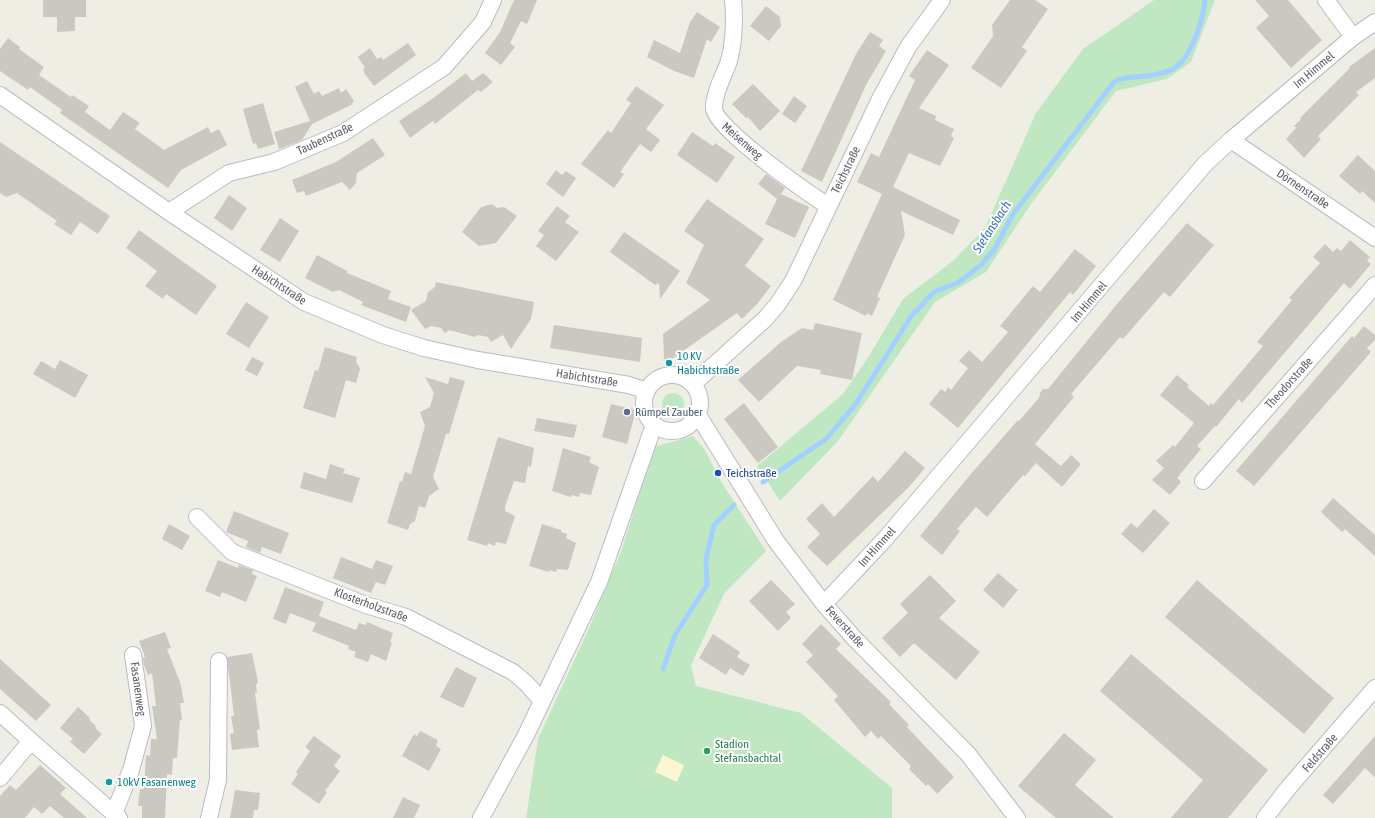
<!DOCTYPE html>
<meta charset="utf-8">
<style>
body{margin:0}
canvas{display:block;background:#efeee4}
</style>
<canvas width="1375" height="818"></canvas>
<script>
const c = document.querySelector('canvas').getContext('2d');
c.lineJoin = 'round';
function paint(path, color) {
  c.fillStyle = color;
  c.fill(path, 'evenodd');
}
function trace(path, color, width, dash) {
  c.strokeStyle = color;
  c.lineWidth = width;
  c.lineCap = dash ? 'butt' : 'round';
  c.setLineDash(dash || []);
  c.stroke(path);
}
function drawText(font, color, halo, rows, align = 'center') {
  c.font = font + ' "Asap Condensed",sans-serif';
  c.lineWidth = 4;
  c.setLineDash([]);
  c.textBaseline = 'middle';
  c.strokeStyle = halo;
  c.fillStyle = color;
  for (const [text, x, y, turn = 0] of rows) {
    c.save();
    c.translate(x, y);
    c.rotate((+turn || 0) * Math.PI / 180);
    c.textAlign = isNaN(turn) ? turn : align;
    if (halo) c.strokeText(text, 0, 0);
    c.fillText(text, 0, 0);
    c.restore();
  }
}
const green = new Path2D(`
 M1154,0H1215L1191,62L1167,79L1116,91L1031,204L986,272L935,302L838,441L780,501L757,466L843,394L869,356L903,299L954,260L985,228L1036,113L1083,49Z
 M662 404a11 11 0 1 1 22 0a11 11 0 1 1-22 0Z
 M693,436L705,450L720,480L766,551L724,594L691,665L696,686L801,713L892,788V818H526L538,739L589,628L622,549L654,447Z`);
const sand = new Path2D(`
 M663,755L684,765L677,782L655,772Z`);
const stream = new Path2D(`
 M763,482L826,439L855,405L912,315L934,292L959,282L981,265L994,250L1013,214L1114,82C1125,75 1139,78 1153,75C1158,74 1168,72 1173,69C1192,57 1203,20 1205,0
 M663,669L675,635L707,585L706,559L714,525L734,505`);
const building = new Path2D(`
 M43,0H86V17H75V31L57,32V17H43Z
 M514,0H537L527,24L521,21L510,43L515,47L501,65L485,53L500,32Z
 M1010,0H1035L1048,9L1022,47L1027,51L1001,88L971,68L993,36L992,25Z
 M1255,0H1288L1322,40L1291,68L1256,28L1269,16Z
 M766,6L780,17L781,26L769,41L750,26Z
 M697,12L720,27L711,42L707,39L694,78L674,71L647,57L654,40L680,53L690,22Z
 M870,32L883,40L879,46L886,51L866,85L822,182L801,171L856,54Z
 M8,38L20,47L19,49L44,67L39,75L71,97L72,95L89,106L85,112L110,130L123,112L140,123L135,129L164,150L208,127L211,133L219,129L227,145L181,170L168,188L60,113L62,110L30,87L28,90L0,71V49Z
 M408,43L416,55L374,86L365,74L363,69L365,68L358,57L370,48L377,59L381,57L383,60Z
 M1375,48V78L1356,92L1359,95L1318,136L1321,139L1304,158L1286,139L1296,128L1294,126L1301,119L1300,118L1350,68L1349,67Z
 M927,50L949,65L919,108L936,116L935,120L954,129L951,136L954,138L940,166L909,153L893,187L960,220L953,235L901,211L905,235L877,297L880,298L872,316L867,313L866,316L833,300L882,194L857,182L871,153L879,157L915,80L909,76Z
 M466,73L472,81L483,73L493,82L481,92L478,90L435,124L433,121L410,138L399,121L432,99Z
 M307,81L314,94L319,91L322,96L339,88L341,93L346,89L354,101L352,103L353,104L312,124L302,140L279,149L274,132L310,121L295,87Z
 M753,84L780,111L760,131L748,117L746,118L732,104Z
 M636,86L664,105L646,129L660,140L651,152L640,144L620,172L624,174L614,188L581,164L608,130L611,133L631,103L626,100Z
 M794,96L807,106L795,123L782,114Z
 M263,103L275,144L258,149L256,143L253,144L243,109Z
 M692,132L713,146L715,143L735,157L717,183L677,155Z
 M373,138L385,155L357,173L356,183L350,190L342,182L306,196L304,191L297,193L292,180L336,162Z
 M0,142L110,216L98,234L80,222L71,235L54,224L57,221L17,193L6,197L0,193Z
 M1358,155L1375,171V203L1362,191L1360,194L1339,176Z
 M556,170L562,175L566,171L576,178L563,197L546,184Z
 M766,174L785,188L781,194L809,207L795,238L765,224L777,199L758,184Z
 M229,195L247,208L232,231L214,218Z
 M707,199L764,239L745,266L771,286L757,304L742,319L737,313L673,358L664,359L663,334L710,300L686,283L704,245L684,231Z
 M492,204L497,208L504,207L517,216L496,243L479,246L462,232L481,207Z
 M557,206L570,216L565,222L579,232L556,261L536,246L544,235L538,231Z
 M280,218L299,231L280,262L260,250Z
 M1187,223L1214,245L1170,297L1164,292L1123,339L1120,337L1071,394L1074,397L1035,444L1061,466L1071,455L1081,464L1062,487L1036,463L1025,476L1023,475L987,517L976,507L957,529L960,531L942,555L920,536L970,475L1018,420L1019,421L1039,398L1040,393L1043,389H1048L1117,304Z
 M139,230L217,286L196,315L166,294L163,299L145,286L157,271L126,248Z
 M624,232L680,271L660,299L659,283L655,285L610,252Z
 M1350,240L1370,257L1367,261L1371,264L1350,289L1344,283L1242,403L1239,399L1216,427L1215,426L1197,446L1201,449L1177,478L1181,482L1170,495L1152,480L1164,468L1156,461L1173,445L1175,447L1194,423L1160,395L1177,375L1189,385L1187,387L1209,406L1211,403L1213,405L1263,346L1257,342L1292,300L1289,298L1320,263L1313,257L1325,244L1333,252L1337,248L1341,251Z
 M1075,249L1096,266L1073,295L1070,292L958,428L929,404L941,389L945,392L948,387L951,390L968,368L959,361L969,350L982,362L1008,332L1000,326L1033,286L1040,292Z
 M317,255L347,271V273L391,291L388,299L411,307L406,322L361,305L363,302L339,290L333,292L305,278Z
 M436,282L534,302L531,319L511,349L503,335L491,342L488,337L478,335L475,337L449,330L445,333L441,328L431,326L425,329L411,310L426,301L428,292L435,287Z
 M246,302L269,317L249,348L226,334Z
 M815,323L862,333L852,380L820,374L821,370L797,366L759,402L738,380L781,342L802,328L813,330Z
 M554,325L642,338L640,362L550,348Z
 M1364,326L1375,335V340L1367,348L1371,352L1254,486L1236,471L1352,336L1354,338Z
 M325,347L357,357L356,362L360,369L356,383L346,380L335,418L303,408L315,370L318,371Z
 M252,357L264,363L257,376L245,370Z
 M60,360L88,375L75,398L33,374L41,361L55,369Z
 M425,377L448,384L450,377L465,381L449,434H446L433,477L439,489L429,496L425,508L419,506L415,521L410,524L408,530L387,523L400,481L402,482L405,472L411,474L425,426L420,412L430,407L434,393Z
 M744,403L778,447L758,463L724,419Z
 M611,404L636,410L627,444L602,437Z
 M537,418L577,425L574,438L534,431Z
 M498,437L534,448L531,467L528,466L525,483L514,481L505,507V511L515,516L506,544L496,542L495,546L488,543L487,546L467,540Z
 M563,448L591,457L589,462L599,467L591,495L580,493L579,497L572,495L571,497L552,491Z
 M905,451L925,468L908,488L827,566L807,547L820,534L806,519L822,503L834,517L873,476L878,482Z
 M330,464L345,469L343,473L360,478L352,503L300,488L304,472L326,479Z
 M1333,498L1375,535V556L1345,529L1342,532L1321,512Z
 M1154,509L1170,523L1143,553L1121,534L1131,523L1137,528Z
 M234,511L289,533L281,554L262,547L260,553L246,547L248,541L226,532Z
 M169,524L190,536L182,550L162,539Z
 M542,524L561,530V532L567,534L566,538L576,543L568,570L557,569L556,572L549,570V572L529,566Z
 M341,557L372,569L376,560L393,566L385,585L376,582L371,593L333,578Z
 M218,560L238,568L239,565L253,570L252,574L257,576L246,602L222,592L220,597L205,591Z
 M998,573L1018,590L1003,608L983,590Z
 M930,575L956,601L939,618L980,652L956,680L914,643L900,657L882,638L908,613L900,604Z
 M771,580L795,604L786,612L791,618L778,631L749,601Z
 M1197,580L1334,698L1304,734L1165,617Z
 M285,587L324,602L319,616L356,630L359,623L366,625L367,622L393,633L390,642L392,643L386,661L371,654L368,662L354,657L356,652L348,649L349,646L312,631L316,623L290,613L286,624L273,619Z
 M821,624L841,644L836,649L891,702L889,704L909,725L907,727L954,777L937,794L928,784L926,786L909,769L911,766L881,736L878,739L871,731L865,737L834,700L838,696L806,662L813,655L802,644Z
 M165,632L171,648L167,649L181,685L184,703H180L182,720H180L177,758H173L172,775L167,774L165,818H142V806H138L140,789H144L146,755L150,756L151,739H157L152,706H156L152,673L148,675L144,665L143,658L145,657L139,641Z
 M713,634L740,652L737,657L750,665L743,676L730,668L726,675L699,658Z
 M252,653L258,682L256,685L257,693H255L260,729L257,730L259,747L232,750L230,734L234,733L231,716H234L227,657Z
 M1131,654L1268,770L1228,818H1171L1203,780L1100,691Z
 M0,659L51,705L36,721L0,689Z
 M456,667L477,678L463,708L440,697Z
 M78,707L90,718L89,720L95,725L96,729L102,734L84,754L70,742L73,739L60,728Z
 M420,731L438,740L436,746L441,749L429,771L402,756L414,734L417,736Z
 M1064,733L1096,760L1075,785L1114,818H1056L1018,786Z
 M314,736L341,756L334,766L340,771L325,791L327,792L319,804L291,784L298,774L296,772L310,751L305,747Z
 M1375,736V777L1365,768L1333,804L1323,795Z
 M40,765L66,788L60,794L87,818H64L50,806L42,814L34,807L25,818H0V796L10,785L16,790Z
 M235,790L260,793L258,810H254L253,818H230Z
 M403,797L420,805L414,818H393Z`);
const street = new Path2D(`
 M733,0C735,18 734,46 728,64C723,77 714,93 714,108C714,128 808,193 828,206
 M1326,0L1353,37
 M0,95L169,212L304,302L383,335L424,348L478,360L629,385L647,391
 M1231,140L1375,238
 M169,212L229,173L274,162L343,133L444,67L483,22L493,0
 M644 403a28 28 0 1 1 56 0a28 28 0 1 1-56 0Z
 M693,384L765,319L777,305L793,281L880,99L908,47L942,0
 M698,415L776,541L824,604L854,638L968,754L1017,818
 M1203,481L1375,285
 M197,517L232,552L366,605L406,617L513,672L526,683L542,701
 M824,604L885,539L1205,164L1231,140L1353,37L1375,22
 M0,713L31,741L0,778
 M31,741L119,818
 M114,814L131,770L143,726L133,655
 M209,818L218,780L219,661
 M481,818L526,735L599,582L654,425
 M1265,818L1289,787L1375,688`);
const markers = [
 [669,363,4,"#0f9aa8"],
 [627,412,4,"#5c6f8a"],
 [718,473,4,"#1a4fb4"],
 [707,751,4,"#2e9e5b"],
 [109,782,4,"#0f9aa8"]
];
const streetNames = [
 ["Im Himmel",1314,70,-40],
 ["Taubenstraße",325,139,-25],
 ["Meisenweg",742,141,41],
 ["Teichstraße",846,170,-64],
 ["Dörnenstraße",1303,189,34],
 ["Habichtstraße",279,285,33],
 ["Im Himmel",1089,302,-50],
 ["Habichtstraße",587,378,9],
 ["Theodorstraße",1289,383,-48],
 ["Im Himmel",877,547,-48],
 ["Klosterholzstraße",371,605,20],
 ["Feverstraße",845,627,48],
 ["Fasanenweg",138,689,82],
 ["Feldstraße",1320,753,-49]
];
const cultureNames = [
 ["10 KV",677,356],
 ["Habichtstraße",677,370],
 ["10kV Fasanenweg",117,782]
];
const serviceNames = [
 ["Rümpel Zauber",635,412]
];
const transitNames = [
 ["Teichstraße",726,473]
];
const leisureNames = [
 ["Stadion",715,744],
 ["Stefansbachtal",715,758]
];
const waterNames = [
 ["Stefansbach",992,227,-57]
];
paint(green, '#bfe8c2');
paint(sand, '#fcf6d2');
trace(stream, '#a4d0ff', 5);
paint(building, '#cac8c1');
trace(street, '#b9bbc1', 18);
trace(street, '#fff', 16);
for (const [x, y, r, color] of markers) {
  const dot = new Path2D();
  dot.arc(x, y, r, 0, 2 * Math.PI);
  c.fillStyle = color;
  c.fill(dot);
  trace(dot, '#fff', 1.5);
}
drawText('12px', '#5c5f65', '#fff', streetNames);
drawText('12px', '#0d838f', '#fff', cultureNames, 'left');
drawText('12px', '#4e5e75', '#fff', serviceNames, 'left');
drawText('12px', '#164399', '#fff', transitNames, 'left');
drawText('12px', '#27864d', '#fff', leisureNames, 'left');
drawText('italic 13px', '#3d73c1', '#fff', waterNames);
</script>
